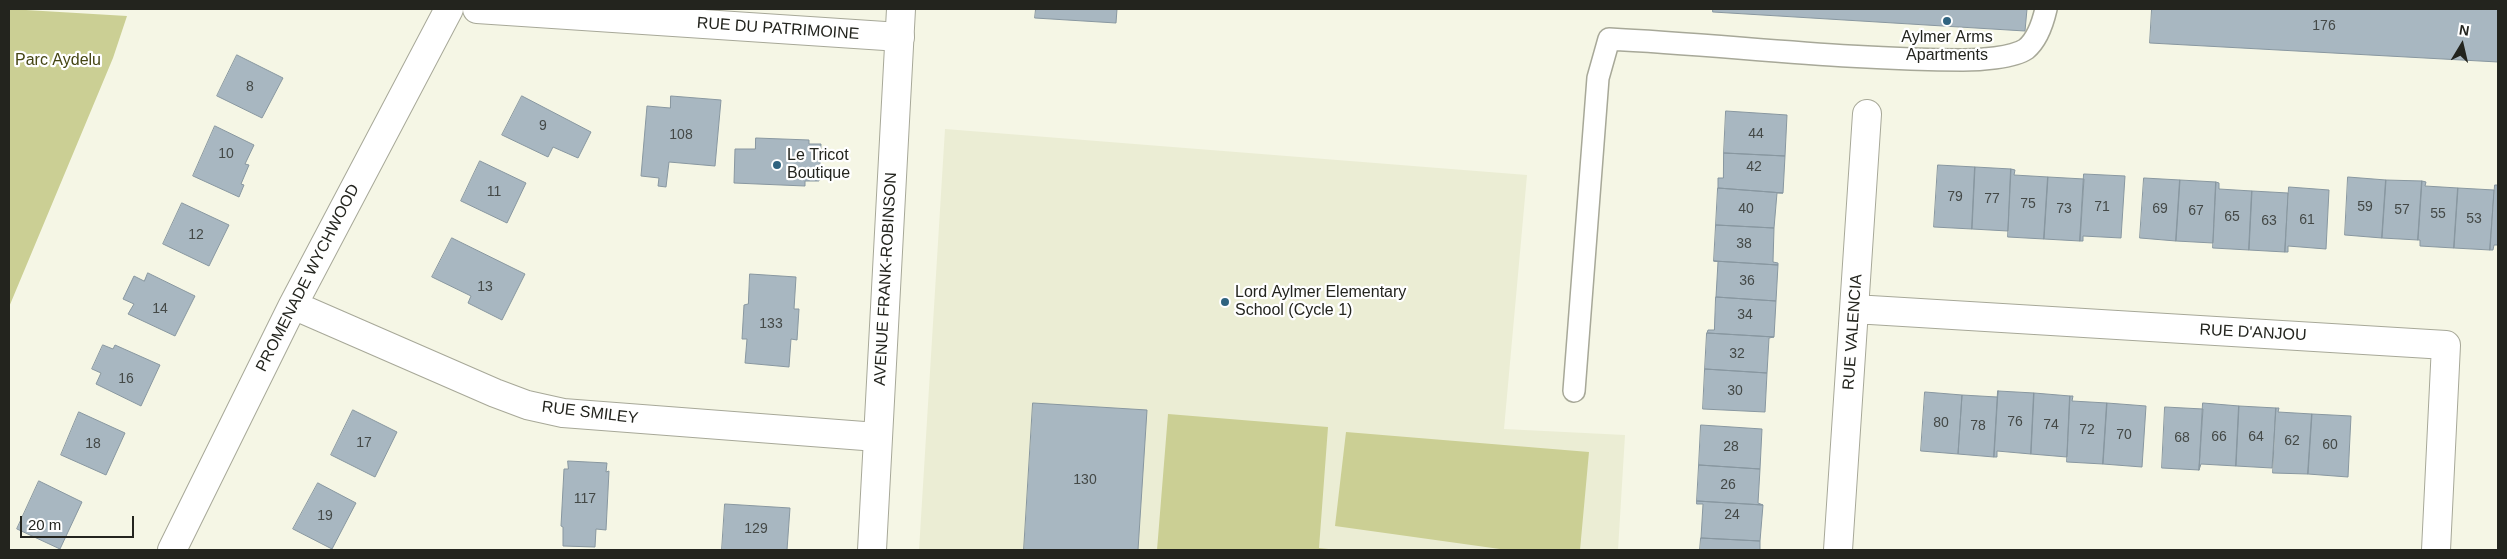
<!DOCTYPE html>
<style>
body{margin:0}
#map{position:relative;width:2507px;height:559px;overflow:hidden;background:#f5f6e5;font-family:Arial,sans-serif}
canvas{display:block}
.frame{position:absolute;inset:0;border:10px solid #23241e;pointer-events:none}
.north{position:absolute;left:2437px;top:20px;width:50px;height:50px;-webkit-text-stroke:4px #fff;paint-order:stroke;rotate:9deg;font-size:14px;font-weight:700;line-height:20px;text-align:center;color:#23241e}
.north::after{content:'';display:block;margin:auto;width:18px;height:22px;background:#23241e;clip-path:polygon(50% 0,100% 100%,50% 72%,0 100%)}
.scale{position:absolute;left:20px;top:516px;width:114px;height:22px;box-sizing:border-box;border:2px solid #23241e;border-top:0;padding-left:6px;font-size:15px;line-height:18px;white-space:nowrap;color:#23241e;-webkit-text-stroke:4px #fff;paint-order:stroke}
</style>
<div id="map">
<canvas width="2507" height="559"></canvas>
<div class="frame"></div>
<div class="north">N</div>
<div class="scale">20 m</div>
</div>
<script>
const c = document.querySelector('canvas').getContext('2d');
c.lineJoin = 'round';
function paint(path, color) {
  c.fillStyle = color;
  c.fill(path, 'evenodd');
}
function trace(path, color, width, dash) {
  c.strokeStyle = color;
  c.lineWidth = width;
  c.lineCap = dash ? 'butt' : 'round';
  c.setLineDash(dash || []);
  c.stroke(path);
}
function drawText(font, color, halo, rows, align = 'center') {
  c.font = font + ' Arial,sans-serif';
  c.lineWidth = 4.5;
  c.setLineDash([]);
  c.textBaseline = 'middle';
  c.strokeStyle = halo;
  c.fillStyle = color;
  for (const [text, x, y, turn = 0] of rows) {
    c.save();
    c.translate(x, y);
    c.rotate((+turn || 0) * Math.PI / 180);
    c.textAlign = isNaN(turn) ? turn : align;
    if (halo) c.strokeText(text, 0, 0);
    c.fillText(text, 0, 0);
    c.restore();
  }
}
const built = new Path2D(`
 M945,129L1527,175L1504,429L1625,435L1618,550H919Z`);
const green = new Path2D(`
 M9,9L127,16L113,58L9,307Z
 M1168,414L1328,427L1319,548L1338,550H1157Z
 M1346,432L1589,452L1580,550H1507L1335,526Z`);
const building = new Path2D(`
 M1036,9H1117L1116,23L1035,18Z
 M1713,9H2027L2025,31L1713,12Z
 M2152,9H2498V62L2150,43Z
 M237,55L283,78L262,118L217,96Z
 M522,96L591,132L578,158L553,147L548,157L502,135Z
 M671,96L721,100L715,166L669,162L666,187L658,186L659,178L641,176L647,106L670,108Z
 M1726,111L1787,115L1785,156L1724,153Z
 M215,126L254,145L245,164L249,165L241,184L244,185L239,197L193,176Z
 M756,138L809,140V144H821L819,181H805V186L734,183L735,149H755Z
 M1724,153L1785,156L1783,193L1718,188V178H1723Z
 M480,161L526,183L507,223L461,201Z
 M1938,165L1975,167L1972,229L1934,227Z
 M1975,167L2011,169L2008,231L1972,229Z
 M2011,169L2015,170L2014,175L2048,177L2044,239L2008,237Z
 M2084,174L2125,176L2121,238L2083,236V241H2080Z
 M2048,177L2084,179L2080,241L2044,239Z
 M2348,177L2386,180L2382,238L2345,235Z
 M2144,178L2180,180L2176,241L2140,238Z
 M2180,180L2216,182L2213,243L2176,241Z
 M2386,180L2422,181L2418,240L2382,238Z
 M2422,181L2426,182L2425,186L2458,188L2454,248L2420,246V240H2418Z
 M2216,182L2219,183V189L2252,191L2249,250L2213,248Z
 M2495,185H2498V245H2494L2493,250H2490Z
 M2289,187L2329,190L2326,249L2288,246V252H2285Z
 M1718,188L1783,193H1777L1774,228L1716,225Z
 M2458,188L2494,190L2490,250L2454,248Z
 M2252,191L2288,193L2285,252L2249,250Z
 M182,203L229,225L209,266L163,244Z
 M1716,225L1774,228L1773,262L1778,263V265L1714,261Z
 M452,238L525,274L502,320L468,303L471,296L432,277Z
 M1714,261L1778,265L1776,301L1716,297L1718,262Z
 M148,273L195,296L175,336L128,314L134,304L123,299L134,276L144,281Z
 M750,274L796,277L794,309H799L797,340L791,339L789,367L745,363L747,339H742L744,305L748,304Z
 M1716,297L1776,301L1774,337L1707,333L1708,330H1714Z
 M1707,333L1774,337L1769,338L1767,373L1705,369Z
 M103,345L113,349L115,345L160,365L141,406L96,384L101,373L92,369Z
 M1705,369L1767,373L1765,412L1703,409Z
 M1998,391L2034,393L2031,454L1997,451V457H1994Z
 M1998,391L1994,457L1958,454L1962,395L1997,397Z
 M1925,392L1962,395L1958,454L1921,451Z
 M2034,393L2070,396L2067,457L2031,454Z
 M2070,396H2073L2072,401L2107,403L2103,464L2067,462Z
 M1033,403L1147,410L1138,550H1024Z
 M2107,403L2146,406L2142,467L2103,464Z
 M2203,403L2239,406L2236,466L2201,464L2199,470Z
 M2239,406L2276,408L2272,468L2236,466Z
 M2165,407L2203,409L2199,470L2162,468Z
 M2276,408H2279L2278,412L2312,414L2308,474L2273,473Z
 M353,410L397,432L375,477L331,455Z
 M79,412L125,433L106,475L61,455Z
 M2312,414L2351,416L2348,477L2308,474Z
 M1701,425L1762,429L1760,469L1699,465Z
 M568,461L607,463L606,472L609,471L606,530L596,529L595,547L563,546V527L561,526L564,469H568Z
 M1699,465L1760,469L1758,503L1763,505L1697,501Z
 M39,481L82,502L60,549L17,529Z
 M318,483L356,503L332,549L293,529Z
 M1697,501L1763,505L1760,541L1701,538L1703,504H1697Z
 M725,504L790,508L787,550H722Z
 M1701,538L1760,541V550H1700Z`);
const service = new Path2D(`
 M1574,391L1598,78L1609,39C1727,45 1845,60 1963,60C1978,60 2013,58 2026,49C2037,40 2043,22 2046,9`);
const minor = new Path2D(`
 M477,9L900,37
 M293,305L495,393L527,405L563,413L877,437
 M1854,309L2446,345L2436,550
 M172,550L293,305L449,9
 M1838,550L1867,114`);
const secondary = new Path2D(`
 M872,550L901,9`);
const markers = [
 [1947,21,5,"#2f637f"],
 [777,165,5,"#2f637f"],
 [1225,302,5,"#2f637f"]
];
const numberNames = [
 ["176",2324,26],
 ["8",250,87],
 ["9",543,126],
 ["44",1756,134],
 ["108",681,135],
 ["10",226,154],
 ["42",1754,167],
 ["11",494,192],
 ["79",1955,197],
 ["77",1992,199],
 ["75",2028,204],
 ["71",2102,207],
 ["59",2365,207],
 ["40",1746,209],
 ["73",2064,209],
 ["69",2160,209],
 ["57",2402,210],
 ["67",2196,211],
 ["55",2438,214],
 ["65",2232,217],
 ["53",2474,219],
 ["61",2307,220],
 ["63",2269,221],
 ["12",196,235],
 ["38",1744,244],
 ["36",1747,281],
 ["13",485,287],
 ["14",160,309],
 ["34",1745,315],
 ["133",771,324],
 ["32",1737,354],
 ["16",126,379],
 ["30",1735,391],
 ["76",2015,422],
 ["80",1941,423],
 ["74",2051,425],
 ["78",1978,426],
 ["72",2087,430],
 ["70",2124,435],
 ["66",2219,437],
 ["64",2256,437],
 ["68",2182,438],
 ["62",2292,441],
 ["17",364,443],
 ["18",93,444],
 ["60",2330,445],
 ["28",1731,447],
 ["130",1085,480],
 ["26",1728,485],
 ["117",585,499],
 ["24",1732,515],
 ["19",325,516],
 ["129",756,529]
];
const streetNames = [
 ["RUE DU PATRIMOINE",778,29,4],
 ["PROMENADE WYCHWOOD",308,278,-63],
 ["AVENUE FRANK-ROBINSON",886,279,-87],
 ["RUE VALENCIA",1853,332,-86],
 ["RUE D'ANJOU",2253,333,3],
 ["RUE SMILEY",590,413,7]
];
const poiNames = [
 ["Aylmer Arms",1947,38,"center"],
 ["Apartments",1947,56,"center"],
 ["Le Tricot",787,156],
 ["Boutique",787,174],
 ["Lord Aylmer Elementary",1235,293],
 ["School (Cycle 1)",1235,311]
];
const parkNames = [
 ["Parc Aydelu",58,61]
];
paint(built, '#ebedd4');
paint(green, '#cbcf94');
paint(building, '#a8b7c1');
trace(building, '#8897a0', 1);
trace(service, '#a7a898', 24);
trace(minor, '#a7a898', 30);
trace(secondary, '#a7a898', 30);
trace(service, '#fff', 21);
trace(minor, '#fff', 28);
trace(secondary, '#fff', 28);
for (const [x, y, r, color] of markers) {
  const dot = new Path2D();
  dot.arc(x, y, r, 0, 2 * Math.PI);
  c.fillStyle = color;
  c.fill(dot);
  trace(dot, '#fff', 2);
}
drawText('14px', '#444947', null, numberNames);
drawText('16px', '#23241e', '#fff', streetNames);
drawText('16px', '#23241e', '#fff', poiNames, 'left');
drawText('16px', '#454614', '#fff', parkNames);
</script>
